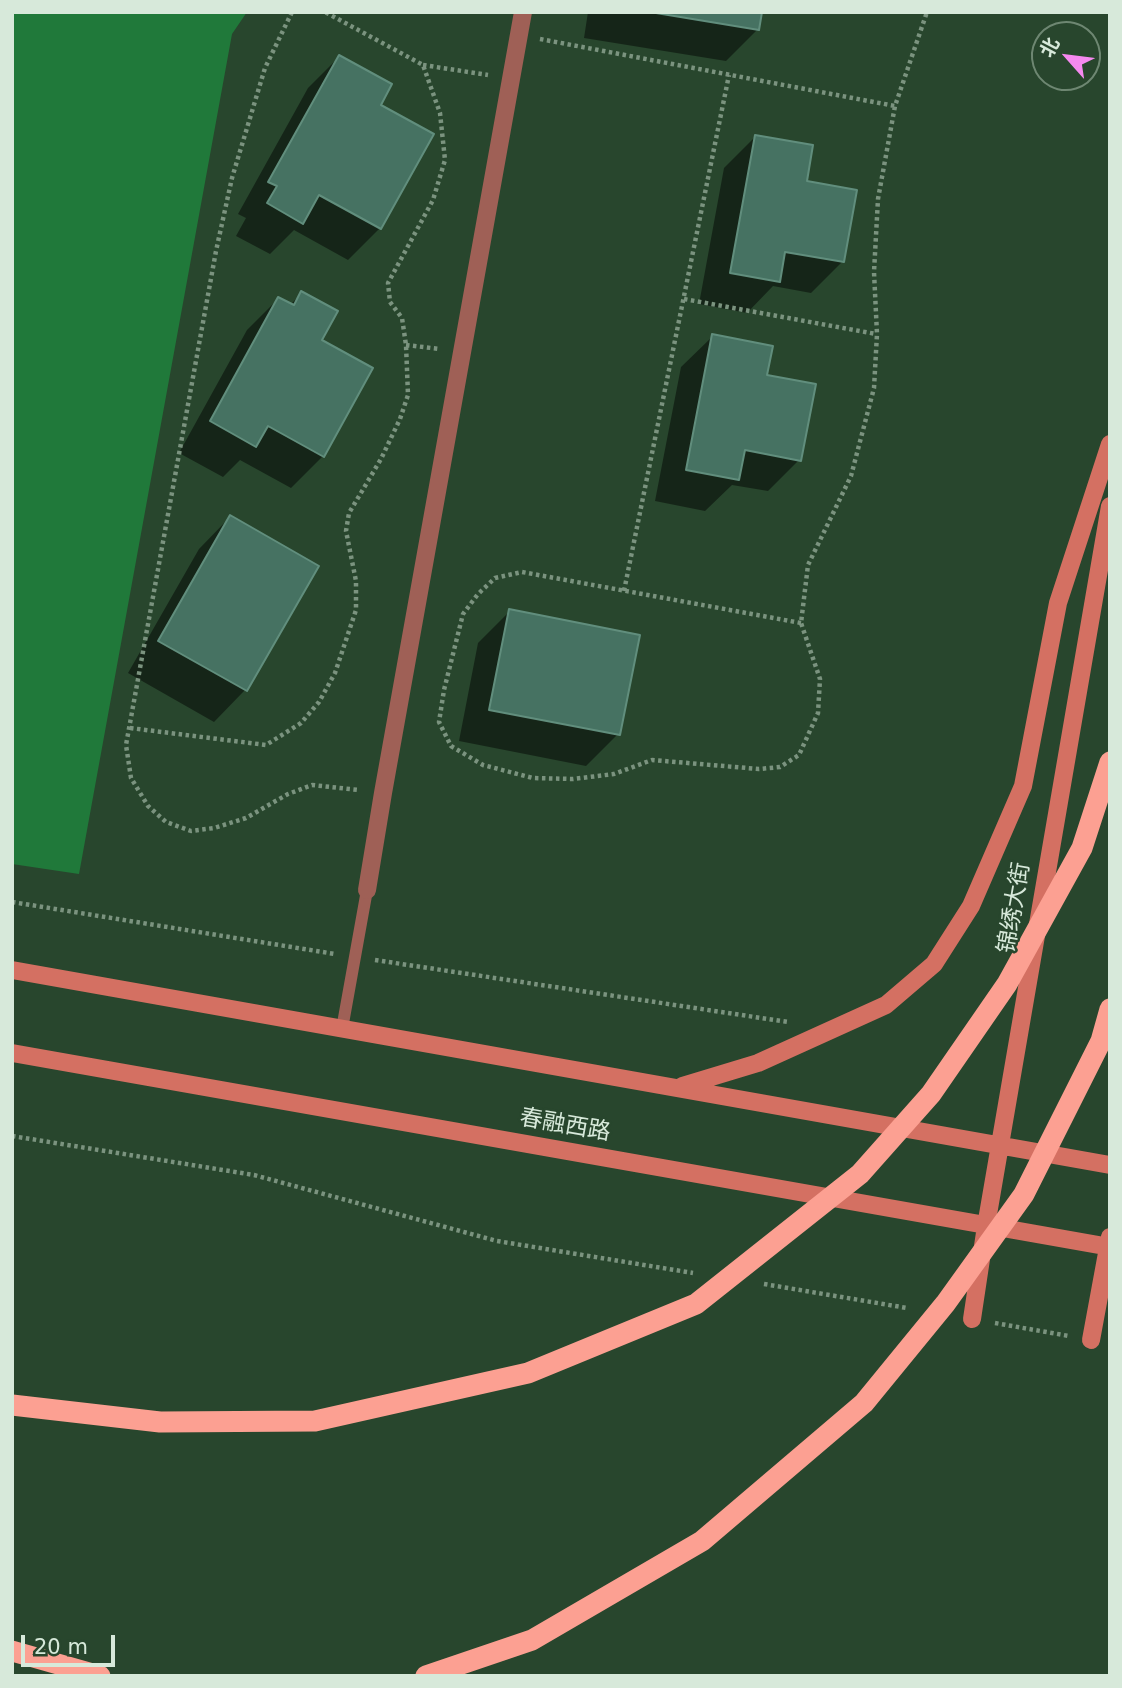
<!DOCTYPE html>
<meta charset="utf-8">
<style>
body{margin:0}
#map{position:relative;width:1122px;height:1688px;overflow:hidden;background:#28462d;font-family:"DejaVu Sans","Noto Sans SC",sans-serif}
canvas{display:block}
.frame{position:absolute;inset:0;border:14px solid #d7e9da;pointer-events:none}
.north{position:absolute;left:1031px;top:21px;width:70px;height:70px;box-sizing:border-box;background:#28462d;border:2px solid #6e8772;border-radius:50%;rotate:298deg;font-size:19px;font-weight:700;line-height:28px;text-align:center;color:#d7e9da}
.north::after{content:'';display:block;margin:auto;width:24px;height:32px;background:#f589ef;clip-path:polygon(50% 0,100% 100%,50% 72%,0 100%)}
.scale{position:absolute;left:21px;top:1635px;width:94px;height:32px;box-sizing:border-box;border:4px solid #d7e9da;border-top:0;padding-left:9px;font-size:21px;line-height:24px;white-space:nowrap;color:#d7e9da;-webkit-text-stroke:5px #28462d;paint-order:stroke}
</style>
<div id="map">
<canvas width="1122" height="1688"></canvas>
<div class="frame"></div>
<div class="north">北</div>
<div class="scale">20 m</div>
</div>
<script>
const c = document.querySelector('canvas').getContext('2d');
c.lineJoin = 'round';
function paint(path, color) {
  c.fillStyle = color;
  c.fill(path, 'evenodd');
}
function trace(path, color, width, dash) {
  c.strokeStyle = color;
  c.lineWidth = width;
  c.lineCap = dash ? 'butt' : 'round';
  c.setLineDash(dash || []);
  c.stroke(path);
}
function drawText(font, color, halo, rows, align = 'center') {
  c.font = font + ' "DejaVu Sans","Noto Sans SC",sans-serif';
  c.lineWidth = 5;
  c.setLineDash([]);
  c.textBaseline = 'middle';
  c.strokeStyle = halo;
  c.fillStyle = color;
  for (const [text, x, y, turn = 0] of rows) {
    c.save();
    c.translate(x, y);
    c.rotate((+turn || 0) * Math.PI / 180);
    c.textAlign = isNaN(turn) ? turn : align;
    if (halo) c.strokeText(text, 0, 0);
    c.fillText(text, 0, 0);
    c.restore();
  }
}
const green = new Path2D(`
 M12,12H247L232,34L79,874L12,864Z`);
const shadow = new Path2D(`
 M588,12H761L758,29L726,61L584,38Z
 M339,57L380,228L348,260L294,230L270,254L236,236L246,218L238,214L308,88Z
 M756,136L805,182L842,262L811,293L773,286L747,313L699,304L724,168Z
 M302,293L320,341L323,456L291,488L240,460L223,477L179,453L247,330L278,299L290,305Z
 M713,336L799,460L768,491L732,485L705,511L655,501L681,367Z
 M230,517L316,567L245,690L214,722L128,673L199,549Z
 M510,611L618,734L586,766L459,741L478,643Z`);
const building = new Path2D(`
 M650,12H762L759,30Z
 M339,55L392,84L381,105L434,134L381,229L319,195L303,224L267,203L277,186L268,182Z
 M755,135L813,145L807,181L857,190L844,262L785,252L780,282L730,273Z
 M301,291L338,311L322,340L373,368L324,457L268,426L256,447L210,421L278,297L294,305Z
 M712,334L773,346L767,375L816,384L801,461L745,450L739,480L686,470Z
 M230,515L319,566L247,691L158,641Z
 M509,609L640,635L620,735L489,710Z`);
const path = new Path2D(`
 M292,12L265,68L232,178L216,251L126,745L131,778L148,806L166,822L191,831L214,828L246,818L288,794L312,785L359,790
 M540,39L895,106
 M423,65L488,75
 M684,299L876,334
 M406,345L440,349
 M624,591L729,75
 M801,623L522,572L495,578L478,594L463,614L444,690L439,722L451,746L483,765L533,778L573,779L614,774L652,760L759,769L780,767L799,755L818,713L820,679L801,623L808,565L851,476L874,388L877,334L874,272L878,199L895,106L927,12
 M130,728L266,745L301,723L319,702L335,673L356,610V581L346,531L349,513L381,459L400,419L408,395L406,345L402,318L390,302L388,283L433,200L445,160L440,113L423,65L325,12
 M12,902L335,954
 M375,960L788,1022
 M12,1136L254,1175L497,1241L693,1273
 M764,1284L907,1308
 M995,1323L1069,1336`);
const service = new Path2D(`
 M342,1029L367,890`);
const minor = new Path2D(`
 M367,890L383,793L523,12`);
const secondary = new Path2D(`
 M12,970L1110,1165
 M12,1053L1110,1247
 M682,1086L758,1063L886,1005L934,964L971,906L1023,786L1058,603L1110,444
 M972,1319L986,1226L1110,506
 M1091,1340L1110,1237`);
const motorway = new Path2D(`
 M12,1651L100,1676`);
const motorwayBridge = new Path2D(`
 M12,1405L160,1422L315,1421L528,1373L696,1304L860,1174L931,1094L1007,984L1082,848L1110,762
 M426,1676L532,1640L702,1541L864,1403L945,1304L1024,1194L1101,1041L1110,1009`);
const streetNames = [
 ["锦绣大街",1015,908,-80],
 ["春融西路",565,1126,10]
];
paint(green, '#20793a');
paint(shadow, '#0007');
paint(building, '#467262');
trace(building, '#618e7d', 2);
trace(path, '#7b937f', 4.5, [3.5, 3.5]);
trace(service, '#9f6056', 12);
trace(minor, '#9f6056', 18);
trace(secondary, '#d47062', 18);
trace(motorway, '#fca092', 21);
trace(motorwayBridge, '#fca092', 21);
drawText('23px', '#d7e9da', '#28462d', streetNames);
</script>
